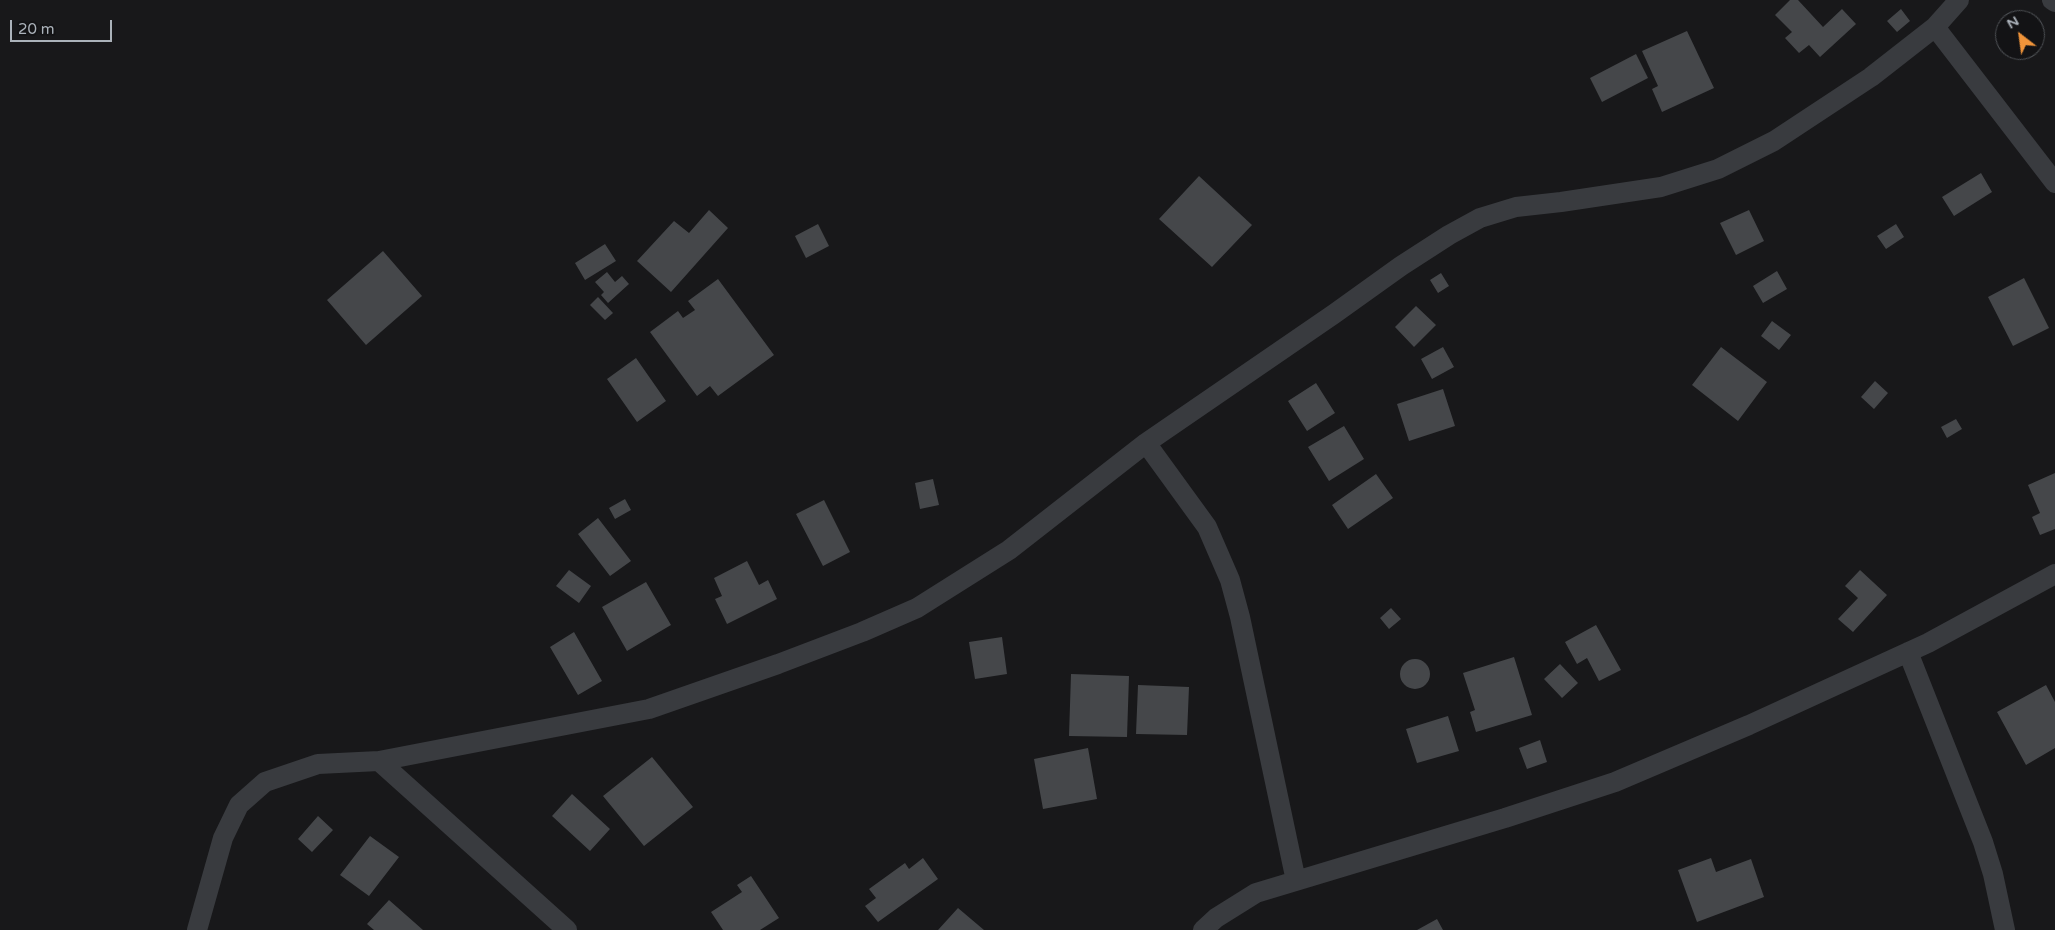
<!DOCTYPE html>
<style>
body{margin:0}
#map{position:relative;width:2055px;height:930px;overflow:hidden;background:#18181a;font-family:"Varela Round",sans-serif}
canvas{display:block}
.north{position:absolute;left:1995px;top:10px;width:50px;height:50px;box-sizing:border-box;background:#131315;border:1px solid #505357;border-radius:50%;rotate:330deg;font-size:14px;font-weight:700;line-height:20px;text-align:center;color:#abb2ba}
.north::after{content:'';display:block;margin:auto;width:18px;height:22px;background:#f0943a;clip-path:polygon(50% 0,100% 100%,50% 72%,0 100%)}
.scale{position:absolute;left:10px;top:20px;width:102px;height:22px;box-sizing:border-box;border:2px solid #abb2ba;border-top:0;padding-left:6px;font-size:15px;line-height:18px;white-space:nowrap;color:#abb2ba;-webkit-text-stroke:4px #131315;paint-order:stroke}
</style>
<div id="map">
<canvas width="2055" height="930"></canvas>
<div class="north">N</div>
<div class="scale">20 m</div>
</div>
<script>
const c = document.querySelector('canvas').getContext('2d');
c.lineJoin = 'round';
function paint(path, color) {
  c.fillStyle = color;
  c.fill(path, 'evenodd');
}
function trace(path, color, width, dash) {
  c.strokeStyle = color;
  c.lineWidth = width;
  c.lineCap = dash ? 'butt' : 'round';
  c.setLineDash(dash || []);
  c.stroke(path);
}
const building = new Path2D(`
 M1790,0H1798L1823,27L1842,9L1856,24L1820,57L1809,45L1799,53L1785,38L1792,32L1775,15Z
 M1901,9L1910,21L1897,32L1887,21Z
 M1687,31L1714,88L1662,112L1652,89L1658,86L1642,51Z
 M1636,54L1648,78L1602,102L1590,78Z
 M1981,173L1992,192L1954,216L1942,197Z
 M1199,176L1252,225L1212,267L1159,219Z
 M709,210L728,228L671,292L637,261L674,221L689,233Z
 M1749,210L1764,241L1736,255L1720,223Z
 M818,224L829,246L806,258L795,236Z
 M1896,224L1904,237L1886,249L1877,236Z
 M605,244L616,261L585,280L575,263Z
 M383,251L422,296L366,345L327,300Z
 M1777,271L1787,289L1763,303L1753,286Z
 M607,272L615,282L622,276L629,284L608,303L601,295L604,292L595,282Z
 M1441,273L1449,286L1438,293L1430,280Z
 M2024,278L2049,328L2013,346L1988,297Z
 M718,279L774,355L718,396L710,386L697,396L650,332L678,311L683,318L695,310L688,301Z
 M598,297L613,313L605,320L590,305Z
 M1416,306L1436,325L1414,347L1395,327Z
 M1772,321L1791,335L1779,350L1761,336Z
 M1443,347L1454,367L1432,379L1421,359Z
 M1721,347L1767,382L1738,421L1692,385Z
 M636,358L666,401L637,422L607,379Z
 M1875,381L1888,393L1874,409L1861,397Z
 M1316,383L1335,413L1307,431L1288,401Z
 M1443,389L1455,426L1409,441L1397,404Z
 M1956,419L1962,429L1947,438L1941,427Z
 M1344,426L1364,459L1329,481L1308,447Z
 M2055,473V529L2040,535L2032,517L2040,513L2028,485Z
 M1376,474L1393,498L1348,529L1332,505Z
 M933,479L939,505L920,509L915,483Z
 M625,499L631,510L615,519L609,508Z
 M824,500L850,552L823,566L796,514Z
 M598,518L631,561L610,576L578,534Z
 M747,561L759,585L768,580L777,599L727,624L715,599L722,596L714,578Z
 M569,570L591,586L579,603L556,586Z
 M1860,570L1887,595L1853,632L1838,619L1858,598L1845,586Z
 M646,582L671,625L627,651L602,607Z
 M1391,608L1401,619L1389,629L1380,618Z
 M1596,625L1621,670L1599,681L1587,658L1577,664L1565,642Z
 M574,632L602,681L578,695L550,647Z
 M1002,637L1007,674L975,679L969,642Z
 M1514,657L1532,715L1476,732L1470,712L1475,710L1463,673Z
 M1400 674a15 15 0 1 1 30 0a15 15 0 1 1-30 0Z
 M1560,664L1578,683L1562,698L1544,679Z
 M1071,674L1129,676L1127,737L1069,736Z
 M1138,685L1189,687L1187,735L1136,734Z
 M2046,685L2055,702V748L2026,765L1997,712Z
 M1448,716L1459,751L1417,763L1406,729Z
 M1540,740L1547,762L1527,769L1519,748Z
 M1088,748L1097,799L1043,809L1034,759Z
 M652,757L693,807L644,846L603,796Z
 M572,794L610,829L590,851L552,816Z
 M318,816L333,830L312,852L298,839Z
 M370,836L399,857L369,896L340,875Z
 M923,858L938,879L878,922L865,906L876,898L869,889L905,863L909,869Z
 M1711,858L1716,872L1751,859L1764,897L1697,922L1678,870Z
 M751,876L779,918L760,930H723L711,912L742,892L737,885Z
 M389,900L423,930H374L367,924Z
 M958,908L984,930H938Z
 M1437,919L1443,930H1417Z`);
const lane = new Path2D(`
 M2052,0L2055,2
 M1935,27L2055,183
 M1146,443L1207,527L1230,580L1240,617L1296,881
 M1908,652L1983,842L1993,874L2005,930
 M379,761L567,930
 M197,930L223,838L239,805L265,782L318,764L379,761L649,709L778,664L862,632L917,608L1009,550L1146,443L1334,314L1401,266L1449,235L1480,218L1516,207L1561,202L1661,187L1718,169L1774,141L1871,77L1935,27L1959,0
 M1203,930L1216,918L1256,893L1505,818L1615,782L1749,725L1928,643L2055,574`);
paint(building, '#45474a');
trace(lane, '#393b3f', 20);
</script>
